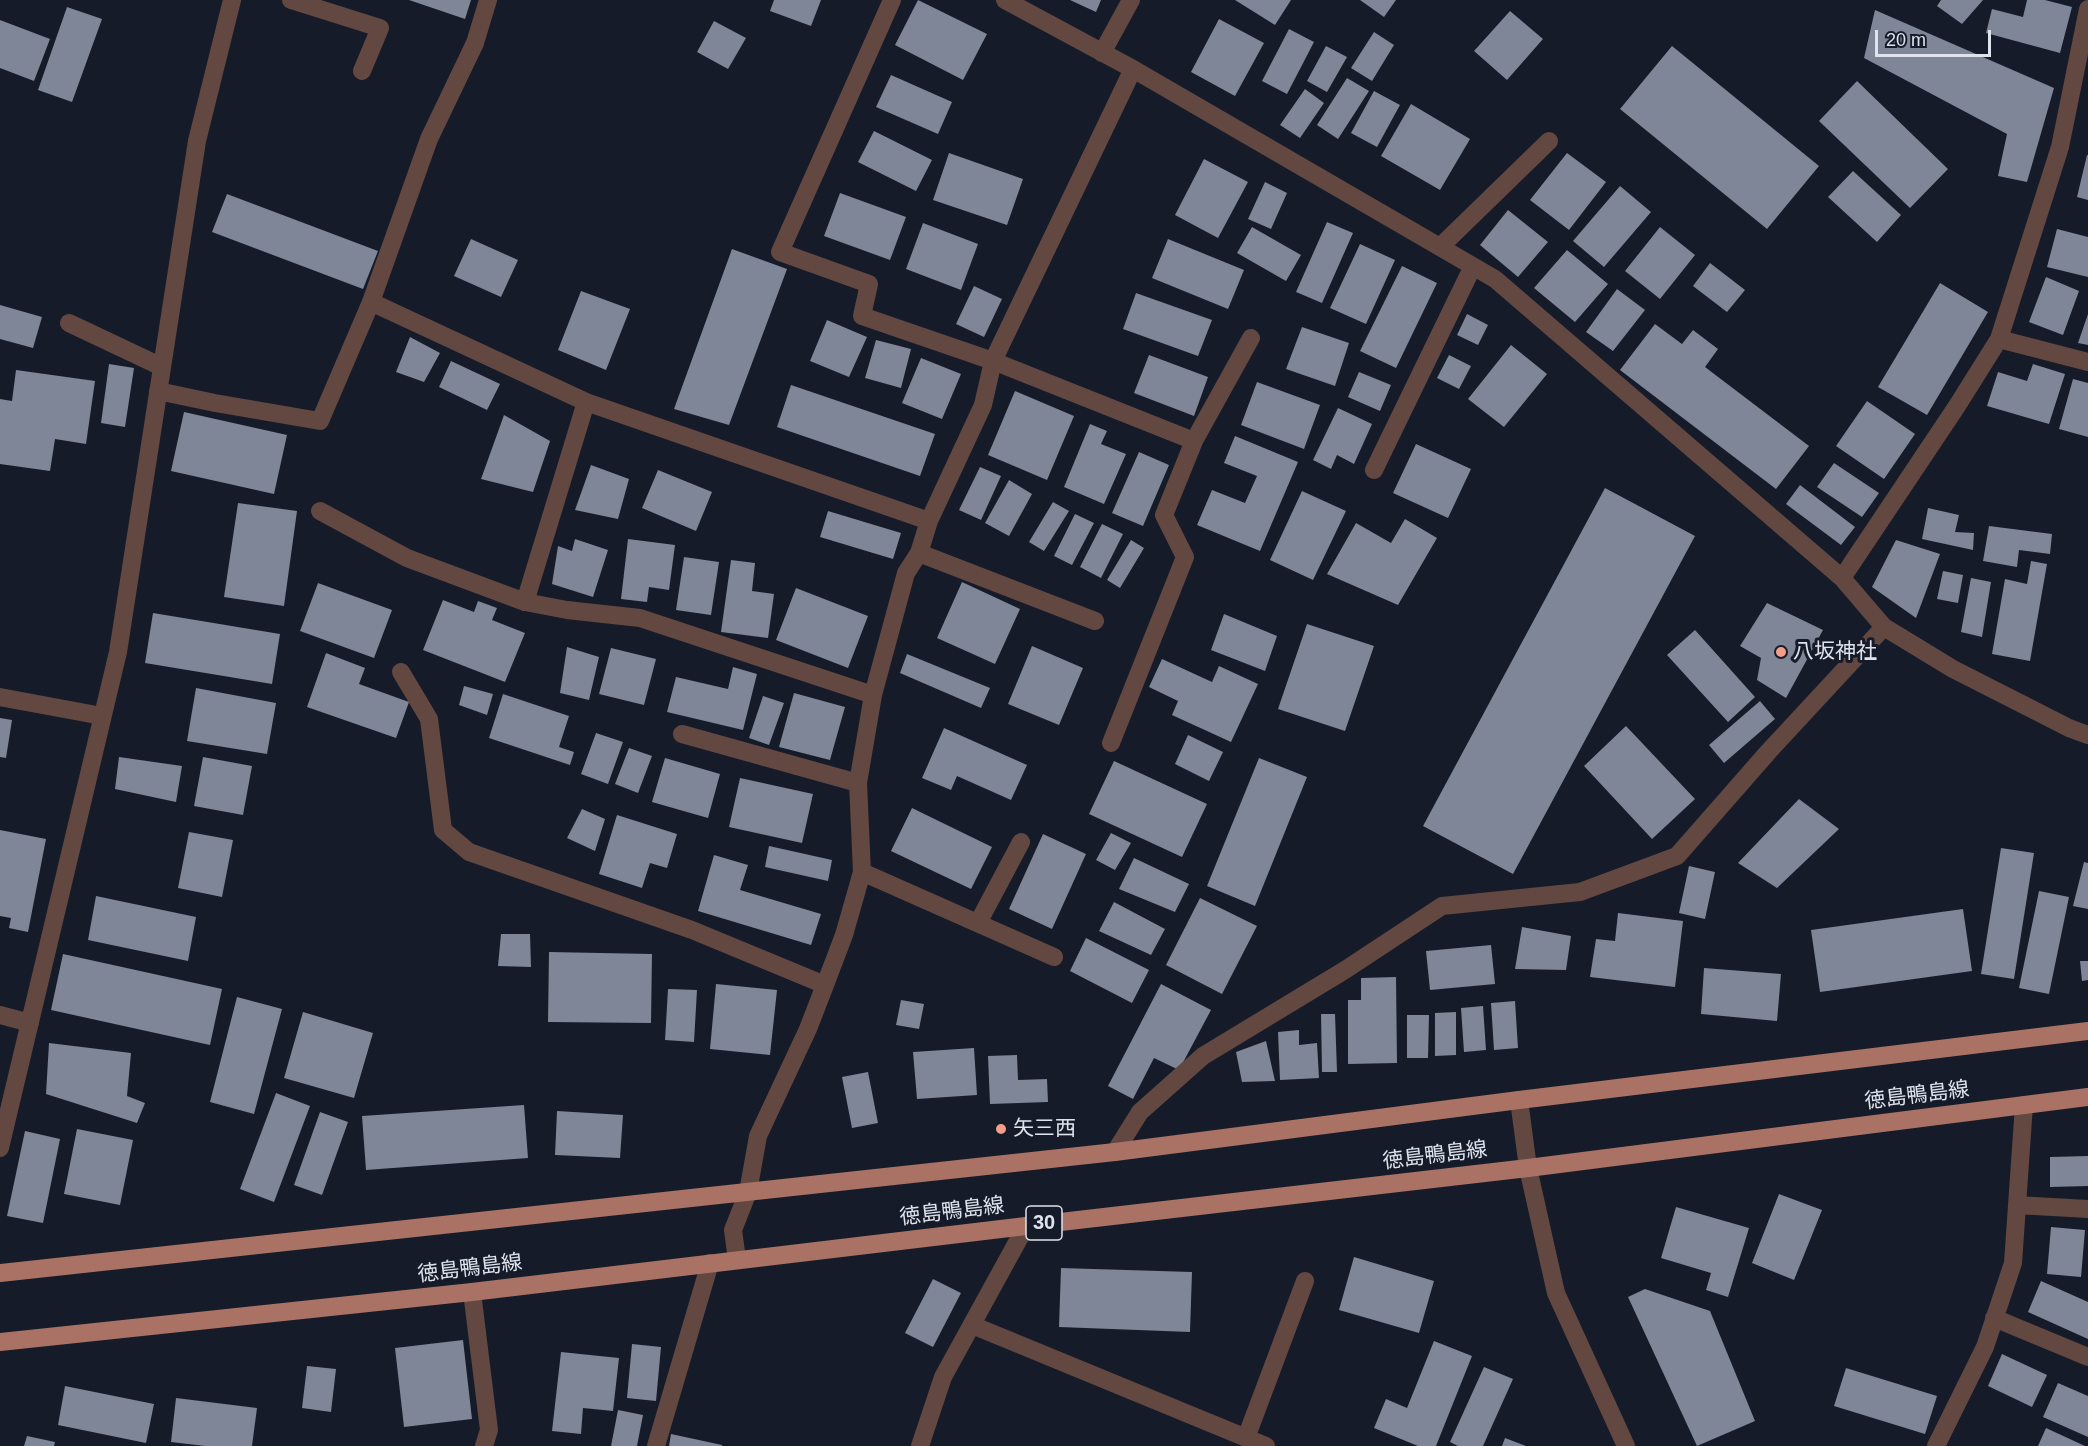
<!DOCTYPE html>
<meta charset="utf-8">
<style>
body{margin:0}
#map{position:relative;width:2088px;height:1446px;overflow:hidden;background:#151b28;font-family:Arial,sans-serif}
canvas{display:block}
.scale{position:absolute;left:1875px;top:30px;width:116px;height:27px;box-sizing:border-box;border:3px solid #dfe3ed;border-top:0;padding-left:8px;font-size:18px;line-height:21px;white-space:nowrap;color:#dfe3ed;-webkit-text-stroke:4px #151b28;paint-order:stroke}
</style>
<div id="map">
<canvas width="2088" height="1446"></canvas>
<div class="scale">20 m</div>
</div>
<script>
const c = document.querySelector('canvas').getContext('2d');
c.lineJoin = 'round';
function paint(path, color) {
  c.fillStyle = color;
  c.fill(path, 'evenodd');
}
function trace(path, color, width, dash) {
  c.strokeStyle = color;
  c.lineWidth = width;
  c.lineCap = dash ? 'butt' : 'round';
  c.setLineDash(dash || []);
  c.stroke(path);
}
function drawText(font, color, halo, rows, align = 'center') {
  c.font = font + ' Arial,"Noto Sans JP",sans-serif';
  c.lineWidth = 6;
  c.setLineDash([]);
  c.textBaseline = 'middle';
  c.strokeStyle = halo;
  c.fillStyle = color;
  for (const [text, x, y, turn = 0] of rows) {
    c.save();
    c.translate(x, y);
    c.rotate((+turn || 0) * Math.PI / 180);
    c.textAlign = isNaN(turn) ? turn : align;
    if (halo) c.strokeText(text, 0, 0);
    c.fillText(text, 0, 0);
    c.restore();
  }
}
const building = new Path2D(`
 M409,0H471L465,19Z
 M774,0H821L811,26L770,11Z
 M918,0L987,34L963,80L895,45Z
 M1070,0H1101L1096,12Z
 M1235,0H1291L1275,25Z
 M1360,0H1396L1384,17Z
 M1941,0H1983L1962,24L1937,6Z
 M2027,0H2045L2072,7L2060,53L1986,33L1992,9L2023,17Z
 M67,7L102,19L72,102L38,90Z
 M1875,10L2054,88L2027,182L1998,176L2007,134L1864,58Z
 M1510,11L1543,39L1507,80L1474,51Z
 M1219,19L1264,43L1235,96L1191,72Z
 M0,20L50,39L34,81L0,68Z
 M714,21L746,38L728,69L697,52Z
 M1289,29L1314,42L1287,94L1262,81Z
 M1374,32L1394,45L1372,81L1351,68Z
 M1326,46L1347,57L1327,92L1307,81Z
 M1672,46L1819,166L1767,229L1620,109Z
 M891,75L952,102L938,134L876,107Z
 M1347,78L1369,91L1338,139L1317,125Z
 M1857,81L1948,169L1910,208L1819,121Z
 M1305,89L1324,103L1300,138L1280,125Z
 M1374,91L1400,105L1377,147L1351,133Z
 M1411,104L1470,139L1440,190L1381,156Z
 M874,131L932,160L916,191L858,162Z
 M949,153L1023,179L1007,225L933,200Z
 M1567,153L1606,182L1569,230L1530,200Z
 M2087,155H2088V200L2077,197Z
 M1204,159L1248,182L1218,238L1175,215Z
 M1853,171L1901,215L1877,242L1828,197Z
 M1265,182L1287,193L1271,229L1248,219Z
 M1620,186L1651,212L1604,267L1573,241Z
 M840,193L906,217L890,260L824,236Z
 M227,194L378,251L363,289L212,232Z
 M1508,210L1548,242L1518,277L1480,245Z
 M1327,222L1353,233L1322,303L1296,292Z
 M923,223L978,244L961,290L906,269Z
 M1252,227L1301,255L1286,281L1237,253Z
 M1660,227L1695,255L1660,299L1625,271Z
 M2057,229L2088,237V277L2047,267Z
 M471,239L518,260L501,297L454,276Z
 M1168,239L1244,270L1228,309L1152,278Z
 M1360,244L1395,260L1366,324L1330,308Z
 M732,249L787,269L729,425L674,409Z
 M1567,250L1608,284L1575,322L1534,288Z
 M1710,263L1745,290L1727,312L1693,286Z
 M1402,266L1437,283L1396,368L1360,351Z
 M2046,277L2079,291L2063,335L2029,322Z
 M1940,283L1988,312L1927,415L1878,387Z
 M974,286L1002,299L984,337L956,324Z
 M1617,289L1645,310L1613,351L1586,332Z
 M581,291L630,309L606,370L558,350Z
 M1136,293L1212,320L1198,356L1123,329Z
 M0,305L42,317L33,348L0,339Z
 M1467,314L1488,325L1478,345L1457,335Z
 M2088,314V345L2078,343Z
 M827,320L867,337L849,377L810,361Z
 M1655,324L1682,344L1693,330L1718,349L1705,367L1809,446L1776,489L1620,370Z
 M1302,327L1349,343L1335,386L1286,369Z
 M410,337L440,353L424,382L396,372Z
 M876,340L911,349L901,388L865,378Z
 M1511,345L1547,374L1504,427L1468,399Z
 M1149,355L1208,377L1194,416L1134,393Z
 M1449,355L1471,366L1459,389L1437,378Z
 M921,358L961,374L942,419L902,403Z
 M451,361L500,384L487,410L439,387Z
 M109,364L134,368L125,427L101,423Z
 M2033,364L2065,374L2049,424L1987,406L1998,372L2027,381Z
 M16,370L95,381L86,444L55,439L50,471L0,464V399L12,401Z
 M1359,372L1391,385L1380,411L1348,397Z
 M2073,379L2088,383V437L2059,429Z
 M1257,382L1320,405L1304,449L1241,425Z
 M791,385L935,434L920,476L777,427Z
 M1015,391L1074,416L1047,480L988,455Z
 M1867,401L1915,434L1884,479L1836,446Z
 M1338,408L1372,424L1354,464L1337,455L1331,469L1313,460Z
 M184,412L287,435L274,494L171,471Z
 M504,415L550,441L533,492L481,479Z
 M1090,424L1107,431L1101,444L1126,454L1104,504L1064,487Z
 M1235,436L1298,462L1260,551L1197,525L1212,490L1245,503L1257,476L1224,463Z
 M1416,444L1471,469L1448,518L1393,493Z
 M1139,452L1169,465L1143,526L1112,513Z
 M1834,463L1879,493L1862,517L1817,487Z
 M591,465L629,479L618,519L575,510Z
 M980,467L1001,476L981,520L959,510Z
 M658,470L712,492L696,531L642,508Z
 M1009,480L1032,494L1009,536L985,523Z
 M1800,485L1855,527L1841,545L1786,504Z
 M1605,488L1695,536L1513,874L1423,826Z
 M1302,491L1346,511L1313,580L1270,560Z
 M1053,502L1069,511L1044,551L1029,542Z
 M238,503L297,511L284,606L224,597Z
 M1928,508L1959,515L1955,532L1974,533L1973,550L1922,539Z
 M828,511L901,533L893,559L820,537Z
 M1075,514L1094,523L1072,565L1054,556Z
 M1405,519L1437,538L1398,605L1327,574L1356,523L1391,543Z
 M1102,524L1123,534L1101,578L1080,567Z
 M1989,526L2052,534L2050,554L2019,550L2017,567L1983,561Z
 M575,539L608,550L593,597L552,584L558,546L572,551Z
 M628,539L675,545L669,590L649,587L647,602L621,599Z
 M1131,540L1144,548L1120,588L1107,580Z
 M1896,540L1940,554L1916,618L1872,587Z
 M684,557L719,562L711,615L676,610Z
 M731,560L755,563L752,591L774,594L768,638L721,632Z
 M2031,561L2047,564L2030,661L1992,654L2005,579L2027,584Z
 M1943,571L1963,575L1958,603L1937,599Z
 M1971,578L1991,582L1982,637L1961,632Z
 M962,582L1020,609L995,664L937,638Z
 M318,583L392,610L374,658L300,631Z
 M796,588L868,616L848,668L776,640Z
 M443,600L474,612L478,601L497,608L492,620L525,633L505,682L423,650Z
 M1767,603L1823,630L1786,698L1757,680L1761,658L1740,646Z
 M153,613L280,634L272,684L145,663Z
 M1224,614L1277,636L1265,671L1211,650Z
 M1307,624L1374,646L1345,731L1278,709Z
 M1695,630L1755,697L1728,722L1667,655Z
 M1032,646L1083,668L1059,725L1008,704Z
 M567,647L599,657L589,700L560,693Z
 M611,648L656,659L644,705L599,694Z
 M326,653L365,668L359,684L409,702L396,738L307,707Z
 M907,654L990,688L981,708L900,673Z
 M1162,659L1212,682L1219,666L1258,684L1231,742L1172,715L1178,701L1149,687Z
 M733,667L757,674L743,730L667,712L676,677L728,689Z
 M464,686L493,694L487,715L459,705Z
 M196,688L276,703L267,754L187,741Z
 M794,693L845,707L830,760L779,747Z
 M503,694L569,716L559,747L574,752L570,765L489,738Z
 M763,696L784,703L769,745L749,738Z
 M1760,701L1775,719L1724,763L1709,745Z
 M0,718L12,720L6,758L0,757Z
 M1626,726L1695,799L1652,839L1584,766Z
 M944,728L1027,765L1011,800L957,776L951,790L922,778Z
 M596,733L623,742L608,784L581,774Z
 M1188,735L1223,752L1209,781L1175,764Z
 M629,748L652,756L638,793L615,784Z
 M119,757L182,766L176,802L115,789Z
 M203,757L252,766L243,815L194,806Z
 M665,758L720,774L708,818L652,802Z
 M1259,758L1307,777L1255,906L1207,886Z
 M1114,761L1207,804L1182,857L1089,814Z
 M740,778L813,794L802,843L729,827Z
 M1799,799L1839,829L1777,888L1738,863Z
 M912,808L992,847L971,889L891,851Z
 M582,809L605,819L595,851L567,838Z
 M617,815L677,834L667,868L650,863L642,888L599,874Z
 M0,830L46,839L28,932L9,928L11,918L0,916Z
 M189,832L233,840L222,897L178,888Z
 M1111,833L1131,843L1115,870L1096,860Z
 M1043,834L1086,854L1052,929L1009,909Z
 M769,846L832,860L828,881L765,867Z
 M2001,848L2034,853L2014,979L1981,974Z
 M714,855L748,865L740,890L821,914L811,945L698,911Z
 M1134,858L1189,884L1175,912L1119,889Z
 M2084,862L2088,863V909L2073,906Z
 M1689,866L1715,872L1705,919L1679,913Z
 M2039,891L2069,897L2049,994L2019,988Z
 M96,896L196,917L188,961L88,940Z
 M1200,898L1257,926L1222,994L1166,965Z
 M1114,902L1165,929L1151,955L1099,931Z
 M1963,909L1972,971L1820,992L1811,930Z
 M1618,913L1683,921L1675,987L1590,977L1596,939L1615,941Z
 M1522,927L1571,936L1566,970L1515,969Z
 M501,934H530L531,967L498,966Z
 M1086,938L1149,970L1132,1003L1070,971Z
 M1491,945L1495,984L1430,990L1426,951Z
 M549,952L652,954L651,1023L548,1022Z
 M63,954L222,989L210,1045L51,1010Z
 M2080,961H2088V980L2082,981Z
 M1704,968L1781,974L1777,1021L1701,1014Z
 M1396,977L1397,1063L1348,1064V1000H1361V978Z
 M716,984L777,990L770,1055L710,1049Z
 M1161,984L1211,1010L1179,1070L1154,1058L1133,1099L1108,1086Z
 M668,989L697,990L694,1042L665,1040Z
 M237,997L282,1009L254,1114L210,1102Z
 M901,1000L924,1004L919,1029L896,1025Z
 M1515,1001L1518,1048L1494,1050L1491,1003Z
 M1483,1006L1486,1050L1464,1052L1461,1008Z
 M303,1012L373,1033L354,1098L284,1078Z
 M1456,1012V1055L1435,1056V1013Z
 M1321,1014H1335L1337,1072H1322Z
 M1407,1015H1429L1428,1058H1407Z
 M1299,1030V1045L1317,1043L1319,1078L1280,1080L1278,1032Z
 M1266,1041L1275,1081L1242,1082L1236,1052Z
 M49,1043L131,1053L127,1096L145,1103L137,1123L46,1094Z
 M974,1048L977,1095L917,1099L913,1052Z
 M1017,1055L1018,1080L1047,1079L1048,1102L990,1104L988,1056Z
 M868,1072L878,1123L852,1128L842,1077Z
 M276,1093L310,1106L274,1202L240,1189Z
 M524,1105L528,1158L366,1170L362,1116Z
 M557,1111L623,1115L620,1158L555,1155Z
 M320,1112L348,1122L322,1195L294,1185Z
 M77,1129L133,1140L120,1205L64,1194Z
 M25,1131L60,1139L43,1223L7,1216Z
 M2088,1156V1186L2050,1187V1157Z
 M1779,1194L1822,1210L1794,1280L1752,1263Z
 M1676,1207L1749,1228L1728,1297L1706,1290L1711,1273L1661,1258Z
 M2051,1227L2085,1230L2081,1277L2047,1274Z
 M1354,1257L1434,1281L1419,1333L1339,1310Z
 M1061,1268L1192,1272L1190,1332L1059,1327Z
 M933,1279L961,1293L933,1347L905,1333Z
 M2041,1281L2088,1302V1339L2028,1312Z
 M1645,1289L1710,1311L1755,1421L1697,1446L1628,1297Z
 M463,1340L472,1419L404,1427L395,1348Z
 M1434,1341L1472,1356L1436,1446H1418L1374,1428L1386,1399L1407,1408Z
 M632,1344L661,1347L656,1401L627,1398Z
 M561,1352L619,1358L613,1411L583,1408L581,1434L552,1431Z
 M2002,1354L2047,1375L2032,1407L1988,1386Z
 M307,1366L336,1369L331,1412L302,1408Z
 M1484,1367L1513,1379L1483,1446H1458L1450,1442Z
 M1846,1368L1937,1396L1925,1434L1834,1406Z
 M2058,1383L2088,1396V1437L2043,1417Z
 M65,1386L154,1404L146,1443L58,1425Z
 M176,1398L257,1408L252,1446H205L171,1442Z
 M618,1410L643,1415L637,1446H611Z
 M2046,1428L2085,1446H2038Z
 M671,1434L722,1445V1446H669Z
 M27,1436L55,1442L54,1446H24Z
 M1505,1438L1526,1446H1502Z`);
const service = new Path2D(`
 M320,511L407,558L525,602
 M972,1325L1266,1446
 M1246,1438L1305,1281`);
const minor = new Path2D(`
 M291,0L380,28L362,71
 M892,0L780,252L869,284L862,316L993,361L1194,441L1251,338
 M1005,0L1133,69L1495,279L1842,578L1884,627L1953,669L2069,728L2088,735
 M1102,53L1131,0
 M1440,247L1549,141
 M371,302L429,139L475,43L488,0
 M69,323L162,367
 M1999,339L2088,362
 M158,391L215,403L320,421L371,302L586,402L929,521
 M586,402L525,602L567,610L640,618L873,695
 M1374,470L1473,266
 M919,553L1095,621
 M1842,578L1957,406L1999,339L2060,147L2088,9
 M401,672L429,719L443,830L469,852L692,930L825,985
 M0,697L102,716
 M682,734L858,783
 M1111,743L1185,557L1164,515L1194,441
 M862,872L1054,957
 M978,923L1021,842
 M0,1015L30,1023
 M0,1148L118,652L197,141L232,0
 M1115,1152L1140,1112L1203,1056L1345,970L1442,906L1580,892L1677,856L1769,751L1884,627
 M2017,1205L2088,1209
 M737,1260L733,1230L748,1192L758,1136L808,1029L825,985L844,935L862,872L858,783L873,695L906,573L919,553L929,521L983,405L993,361L1133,69
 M472,1292L489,1430L484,1446
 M1994,1318L2088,1357
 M656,1446L710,1263
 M920,1446L943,1377L1026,1226
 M1936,1446L1985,1347L2013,1263L2024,1105`);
const tertiary = new Path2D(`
 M1519,1100L1528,1168L1556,1293L1626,1446`);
const primary = new Path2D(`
 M0,1273L1115,1152L1519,1100L2088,1031
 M0,1342L472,1292L1026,1226L1528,1168L2088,1097`);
const markers = [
 [1781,652,6,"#f49e8a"],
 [1001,1129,6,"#f49e8a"]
];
const shields = [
 [1044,1223,36]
];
const shieldNames = [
 ["30",1044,1223]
];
const poiNames = [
 ["八坂神社",1793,652],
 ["矢三西",1013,1129]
];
const streetNames = [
 ["徳島鴨島線",1917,1096,-7],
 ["徳島鴨島線",1435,1156,-7],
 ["徳島鴨島線",952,1212,-7],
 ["徳島鴨島線",470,1269,-7]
];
paint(building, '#7e8697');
trace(service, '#634741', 18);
trace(minor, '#634741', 18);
trace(tertiary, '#634741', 18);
trace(primary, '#aa7265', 18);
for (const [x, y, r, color] of markers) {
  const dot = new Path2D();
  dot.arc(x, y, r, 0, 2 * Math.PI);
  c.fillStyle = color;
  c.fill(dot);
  trace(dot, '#151b28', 2);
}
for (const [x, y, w] of shields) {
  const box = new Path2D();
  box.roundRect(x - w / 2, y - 17, w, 34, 4.5);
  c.fillStyle = '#151b28';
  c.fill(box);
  trace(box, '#dfe3ed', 1.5);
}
drawText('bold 20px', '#dfe3ed', null, shieldNames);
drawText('21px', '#dfe3ed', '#151b28', poiNames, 'left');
drawText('21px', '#dfe3ed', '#151b28', streetNames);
</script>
